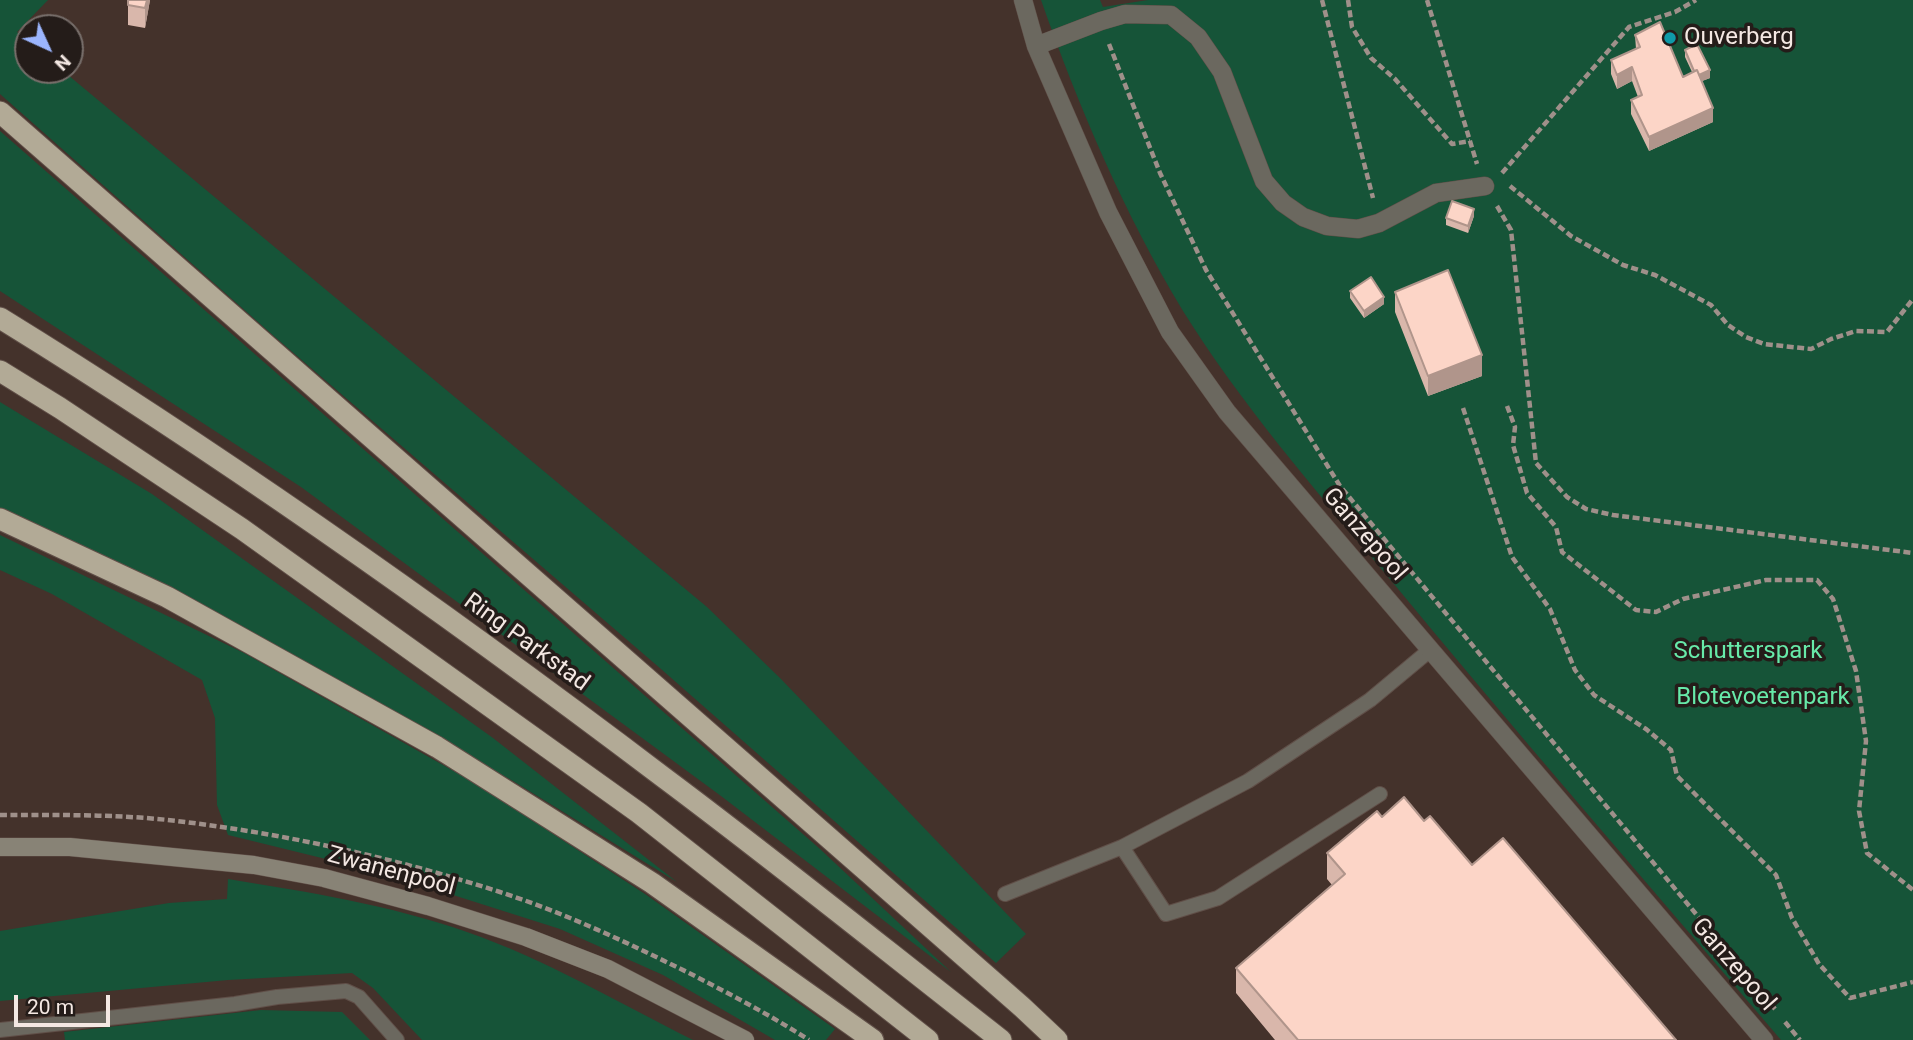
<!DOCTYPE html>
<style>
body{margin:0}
#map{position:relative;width:1913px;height:1040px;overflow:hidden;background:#44322b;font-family:Roboto,sans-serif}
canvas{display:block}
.north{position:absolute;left:14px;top:14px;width:70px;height:70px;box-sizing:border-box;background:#241c19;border:2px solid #776e6a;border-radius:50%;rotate:135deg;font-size:19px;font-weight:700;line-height:28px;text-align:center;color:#f4e8e3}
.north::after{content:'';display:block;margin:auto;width:24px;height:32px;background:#9bb5fd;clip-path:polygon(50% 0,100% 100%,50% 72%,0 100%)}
.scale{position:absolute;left:14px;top:995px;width:96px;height:32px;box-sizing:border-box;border:4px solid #f4e8e3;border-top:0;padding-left:9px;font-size:21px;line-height:24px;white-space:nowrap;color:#f4e8e3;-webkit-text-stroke:5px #241c19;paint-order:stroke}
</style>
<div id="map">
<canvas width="1913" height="1040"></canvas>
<div class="north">N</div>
<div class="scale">20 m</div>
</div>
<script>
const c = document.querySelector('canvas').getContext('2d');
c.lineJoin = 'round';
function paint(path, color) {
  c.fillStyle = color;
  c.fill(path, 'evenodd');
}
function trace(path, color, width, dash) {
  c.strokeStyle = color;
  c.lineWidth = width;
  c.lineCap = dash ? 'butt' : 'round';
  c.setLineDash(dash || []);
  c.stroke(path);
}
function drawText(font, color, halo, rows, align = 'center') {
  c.font = font + ' Roboto,sans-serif';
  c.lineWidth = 7;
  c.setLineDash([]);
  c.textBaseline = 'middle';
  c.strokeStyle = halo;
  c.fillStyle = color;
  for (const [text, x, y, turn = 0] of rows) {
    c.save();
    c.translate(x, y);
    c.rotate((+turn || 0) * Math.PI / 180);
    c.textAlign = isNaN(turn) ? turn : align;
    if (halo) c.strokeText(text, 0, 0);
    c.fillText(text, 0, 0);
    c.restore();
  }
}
const green = new Path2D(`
 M0,0H48L17,32L28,41V70H62L707,607L781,679L1026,934L996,963L661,669L275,337L0,94Z
 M1041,0H1100L1103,7L1148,0H1913V1040H1781C1648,884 1514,730 1384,572C1314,488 1241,404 1183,311C1124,213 1079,108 1041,0Z
 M0,131L820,849L951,972L721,796L301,487L0,291Z
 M0,402L152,494L493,738L677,882L513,781L241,631L0,510Z
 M0,535L244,653L475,783L645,894L835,1029L826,1040H775L663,975L560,929L387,874L228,835L217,805L215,718L202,680L52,594L0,570Z
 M228,879C308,892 390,905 467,932C545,959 619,1003 693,1040H422L373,988L352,973L228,980L0,1001V931L169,903L227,899Z
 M261,1010L342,1012L370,1040H65L64,1032Z`);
const path = new Path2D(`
 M1322,0L1373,198
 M1348,0L1352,27L1371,58L1395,79L1452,144L1470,141
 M1427,0L1477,164
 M1109,44L1160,173L1206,270L1340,486L1775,1009
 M1502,173L1629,27L1675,12L1696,0
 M1510,186L1571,236L1623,265L1655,275L1711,305L1728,325L1746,337L1764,344L1811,349L1831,339L1856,331L1887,332L1913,299
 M1497,206L1511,230L1536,463L1567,497L1586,509L1613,515L1913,553
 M1507,406L1515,427L1513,445L1527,493L1556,527L1562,552L1636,610L1656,612L1683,599L1766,580H1817L1833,599L1856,671L1866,741L1859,811L1867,853L1913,890
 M1463,408L1512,557L1550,609L1575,670L1594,695L1646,729L1671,750L1677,776L1776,875L1792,918L1819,964L1850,998L1913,982
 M0,815C61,815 124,814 185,822C291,835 398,859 500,892C565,913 628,943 689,973C730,994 770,1015 809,1040
 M1785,1022L1800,1040`);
const lane = new Path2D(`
 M1122,847L1166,914L1218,898L1380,794
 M1005,894L1122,847L1248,781L1370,700L1430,650
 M0,1030L235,1004L277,997L346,991L359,997L397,1040`);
const street = new Path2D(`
 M1023,0L1036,46L1108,212L1170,332L1227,412L1764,1040
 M1036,46L1101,21L1125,14L1171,15L1198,37L1222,72L1264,181L1283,203L1303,217L1327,226L1358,229L1379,223L1436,193L1485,186`);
const secondary = new Path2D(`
 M0,847H70L254,865L324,878L428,906L526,937L608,969L745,1040`);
const highway = new Path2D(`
 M0,112L1022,1007L1057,1040
 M0,318C229,459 449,615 663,777C777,862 888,952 1001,1040
 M0,371L60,408L242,529L639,813L928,1040
 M0,519L167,597L437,747L652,883L873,1040`);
const wall = new Path2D(`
 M128,0H150L145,28L128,25Z
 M1635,35L1683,77L1692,72L1685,57V50L1710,78L1702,81L1713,122L1649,151L1631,114V100L1638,97L1632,81L1617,89L1611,74V60L1636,49Z
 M1474,216L1468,233L1446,225V218Z
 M1350,291L1384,304L1364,318L1350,298Z
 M1395,292L1482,376L1428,396L1395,312Z
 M1382,817L1424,821L1472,865L1676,1040H1275L1236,993V968L1332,885L1327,879V853Z`);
const shadedWall = new Path2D(`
 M147,0H150L145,28V8Z
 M1632,67V81L1617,89V75Z
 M1710,70V78L1697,83V76Z
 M1713,108V122L1649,151V137Z
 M1474,209V216L1468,233V226Z
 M1384,297V304L1364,318V311Z
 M1482,355V376L1428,396V376Z`);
const building = new Path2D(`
 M128,0H147L145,8L128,5Z
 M1660,22L1683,77L1697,70L1713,108L1649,137L1631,100L1642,95L1632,67L1617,75L1611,60L1640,47L1635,35Z
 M1697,44L1710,70L1699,75L1697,70L1694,71L1685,50Z
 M1452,201L1474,209L1468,226L1446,218Z
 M1448,270L1482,355L1428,376L1395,292Z
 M1371,277L1384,297L1364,311L1350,291Z
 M1404,797L1424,821L1430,816L1472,865L1503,838L1676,1040H1298L1236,968L1345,874L1327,853L1377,811L1382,817Z`);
const markers = [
 [1670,38,7,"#0f9aa8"]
];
const poiNames = [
 ["Ouverberg",1684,38]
];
const streetNames = [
 ["Ganzepool",1364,535,49],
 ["Ring Parkstad",526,643,36],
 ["Zwanenpool",391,872,15],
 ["Ganzepool",1733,965,49]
];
const parkNames = [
 ["Schutterspark",1748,652],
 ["Blotevoetenpark",1763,698]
];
paint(green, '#165438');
trace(lane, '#604f48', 16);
trace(street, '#604f48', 19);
trace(secondary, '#604f48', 19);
trace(highway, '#604f48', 23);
trace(path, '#9f908a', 4.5, [7, 3.5]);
trace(lane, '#6b685f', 14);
trace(street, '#6b685f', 18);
trace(secondary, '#888376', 18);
trace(highway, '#b2aa96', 21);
paint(wall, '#d9b7ab');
paint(shadedWall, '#b0958b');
paint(building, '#fcd5c7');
trace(building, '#b0958b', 2);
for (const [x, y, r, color] of markers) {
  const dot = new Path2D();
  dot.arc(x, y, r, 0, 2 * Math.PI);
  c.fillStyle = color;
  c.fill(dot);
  trace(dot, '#241c19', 2.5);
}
drawText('24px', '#f4e8e3', '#241c19', poiNames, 'left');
drawText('24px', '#f4e8e3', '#241c19', streetNames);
drawText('24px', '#67eaa9', '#241c19', parkNames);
</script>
